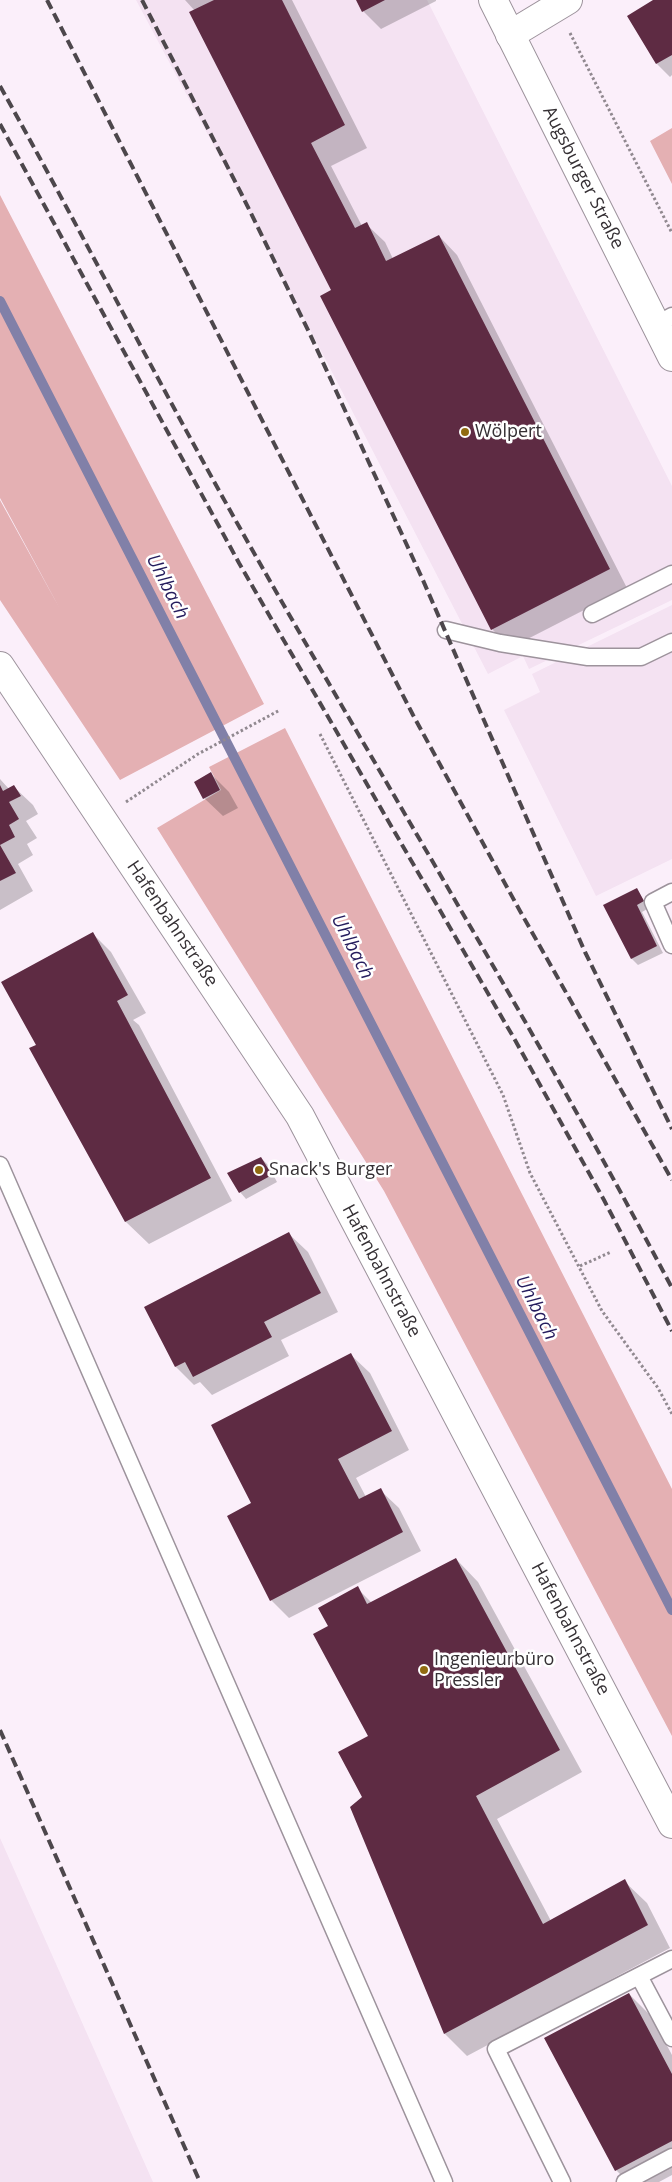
<!DOCTYPE html>
<meta charset="utf-8">
<style>
body{margin:0}
canvas{display:block;background:#fbeffa}
</style>
<canvas width="672" height="2182"></canvas>
<script>
const c = document.querySelector('canvas').getContext('2d');
c.lineJoin = 'round';
function paint(path, color) {
  c.fillStyle = color;
  c.fill(path, 'evenodd');
}
function trace(path, color, width, dash) {
  c.strokeStyle = color;
  c.lineWidth = width;
  c.lineCap = dash ? 'butt' : 'round';
  c.setLineDash(dash || []);
  c.stroke(path);
}
function drawText(font, color, halo, rows, align = 'center') {
  c.font = font + ' "Open Sans",sans-serif';
  c.lineWidth = 5;
  c.setLineDash([]);
  c.textBaseline = 'middle';
  c.strokeStyle = halo;
  c.fillStyle = color;
  for (const [text, x, y, turn = 0] of rows) {
    c.save();
    c.translate(x, y);
    c.rotate((+turn || 0) * Math.PI / 180);
    c.textAlign = isNaN(turn) ? turn : align;
    if (halo) c.strokeText(text, 0, 0);
    c.fillText(text, 0, 0);
    c.restore();
  }
}
const built = new Path2D(`
 M136,0H427L672,486V600L529,669L523,656L488,674L254,221Z
 M672,605V859L596,896L504,710L540,692L532,674Z
 M0,1838L153,2182H0Z`);
const green = new Path2D(`
 M672,128V184L650,141Z
 M0,195L264,704L120,780L0,600V500L60,609L0,498Z
 M285,728L672,1489V1736L384,1191L157,828L221,790L209,767Z`);
const shadow = new Path2D(`
 M185,0H292L367,148L331,166L362,226L366,224L385,242L393,259L439,236L457,255L627,588L510,648L492,629L332,290L195,11Z
 M357,0H436V1L381,29L363,11Z
 M656,0H672V75L670,77L657,64Z
 M211,774L229,792L238,808L223,816L204,798Z
 M0,779L9,789L14,787L33,805L38,814L26,821L37,838L27,844L33,855L18,864L33,891L0,910Z
 M636,889L649,908L642,912L663,953L638,965L632,959L605,906Z
 M93,934L111,952L146,1013L133,1020L139,1025L232,1201L149,1244L126,1222L31,1048L37,1045Z
 M261,1158L268,1165L277,1182L246,1199L240,1192Z
 M289,1234L308,1252L338,1312L281,1340L289,1356L212,1395L200,1382L194,1385L176,1367L146,1307Z
 M351,1355L370,1373L409,1450L356,1478L366,1497L380,1490L399,1508L421,1551L289,1618L271,1600L253,1504Z
 M456,1559L478,1582L582,1772L497,1819L551,1921L624,1881L647,1903L670,1948L467,2056L445,2034L352,1808L364,1797L369,1737L329,1627L357,1588L372,1603Z
 M629,1994L652,2017L672,2055V2175L659,2182H628L616,2170Z`);
const stream = new Path2D(`
 M0,301L672,1610`);
const building = new Path2D(`
 M214,0H282L345,125L311,143L355,228L367,222L386,261L439,235L610,569L491,630L320,296L331,290L189,12Z
 M356,0H385L362,12Z
 M653,0H672V55L656,64L627,16Z
 M211,772L220,790L203,799L194,782Z
 M0,785L3,791L14,785L21,796L9,802L19,819L9,825L15,837L0,845L16,873L0,881Z
 M637,888L644,901L637,905L657,946L631,959L603,905Z
 M93,932L128,995L117,1001L211,1178L125,1222L29,1048L36,1045L1,982Z
 M261,1157L272,1175L239,1193L227,1173Z
 M289,1232L321,1293L264,1322L272,1337L193,1377L185,1362L175,1367L144,1307Z
 M351,1353L392,1431L338,1459L359,1499L381,1488L403,1532L270,1601L227,1516L251,1503L211,1425Z
 M456,1558L560,1750L476,1796L543,1924L625,1879L648,1925L444,2034L350,1807L362,1797L338,1752L368,1736L313,1634L328,1626L318,1608L358,1586L367,1604Z
 M629,1993L672,2074V2141L615,2171L544,2038Z`);
const path = new Path2D(`
 M570,33L672,233
 M320,734L503,1095L530,1173L602,1311L658,1388L672,1414
 M126,802L198,754L280,710
 M580,1266L611,1252`);
const service = new Path2D(`
 M656,325L672,316
 M592,614L672,574
 M446,630L500,643L588,657H641L672,642
 M672,892L653,902L672,945
 M0,1165L444,2182
 M639,1976L672,2038
 M562,2182L496,2049L672,1959
 M625,2182L672,2157`);
const minor = new Path2D(`
 M510,35L568,0`);
const tertiary = new Path2D(`
 M493,0L672,357`);
const secondary = new Path2D(`
 M0,666L300,1116L672,1824`);
const rail = new Path2D(`
 M47,0L413,715L520,911L672,1180
 M142,0L242,195L309,332L422,578L585,952L672,1129
 M0,86C88,243 169,404 258,560C396,803 542,1041 672,1288
 M0,124L239,563L515,1040L604,1200L672,1331
 M0,1730L200,2182`);
const markers = [
 [465,432,5,"#916b11"],
 [259,1170,5,"#916b11"],
 [424,1670,5,"#916b11"]
];
const streetNames = [
 ["Augsburger Straße",583,178,63],
 ["Hafenbahnstraße",172,924,56],
 ["Hafenbahnstraße",381,1271,62],
 ["Hafenbahnstraße",570,1629,62]
];
const poiNames = [
 ["Wölpert",475,432],
 ["Snack's Burger",269,1170],
 ["Ingenieurbüro",434,1660],
 ["Pressler",434,1681]
];
const waterNames = [
 ["Uhlbach",167,587,63],
 ["Uhlbach",352,947,63],
 ["Uhlbach",536,1308,63]
];
paint(built, '#f4e2f2');
paint(green, '#e4b0b3');
paint(shadow, '#0003');
trace(stream, '#8180a8', 10);
paint(building, '#5e2b43');
trace(service, '#9d939c', 19);
trace(minor, '#9d939c', 30);
trace(tertiary, '#9d939c', 30);
trace(secondary, '#9d939c', 30);
trace(path, '#918990', 3, [2.5, 2.5]);
trace(service, '#fff', 16);
trace(minor, '#fff', 28);
trace(tertiary, '#fff', 28);
trace(secondary, '#fff', 28);
trace(rail, '#4d474c', 4, [10, 5]);
for (const [x, y, r, color] of markers) {
  const dot = new Path2D();
  dot.arc(x, y, r, 0, 2 * Math.PI);
  c.fillStyle = color;
  c.fill(dot);
  trace(dot, '#fff', 2);
}
drawText('18px', '#353034', '#fff', streetNames);
drawText('18px', '#353034', '#fff', poiNames, 'left');
drawText('italic 19px', '#261d5e', '#fff', waterNames);
</script>
